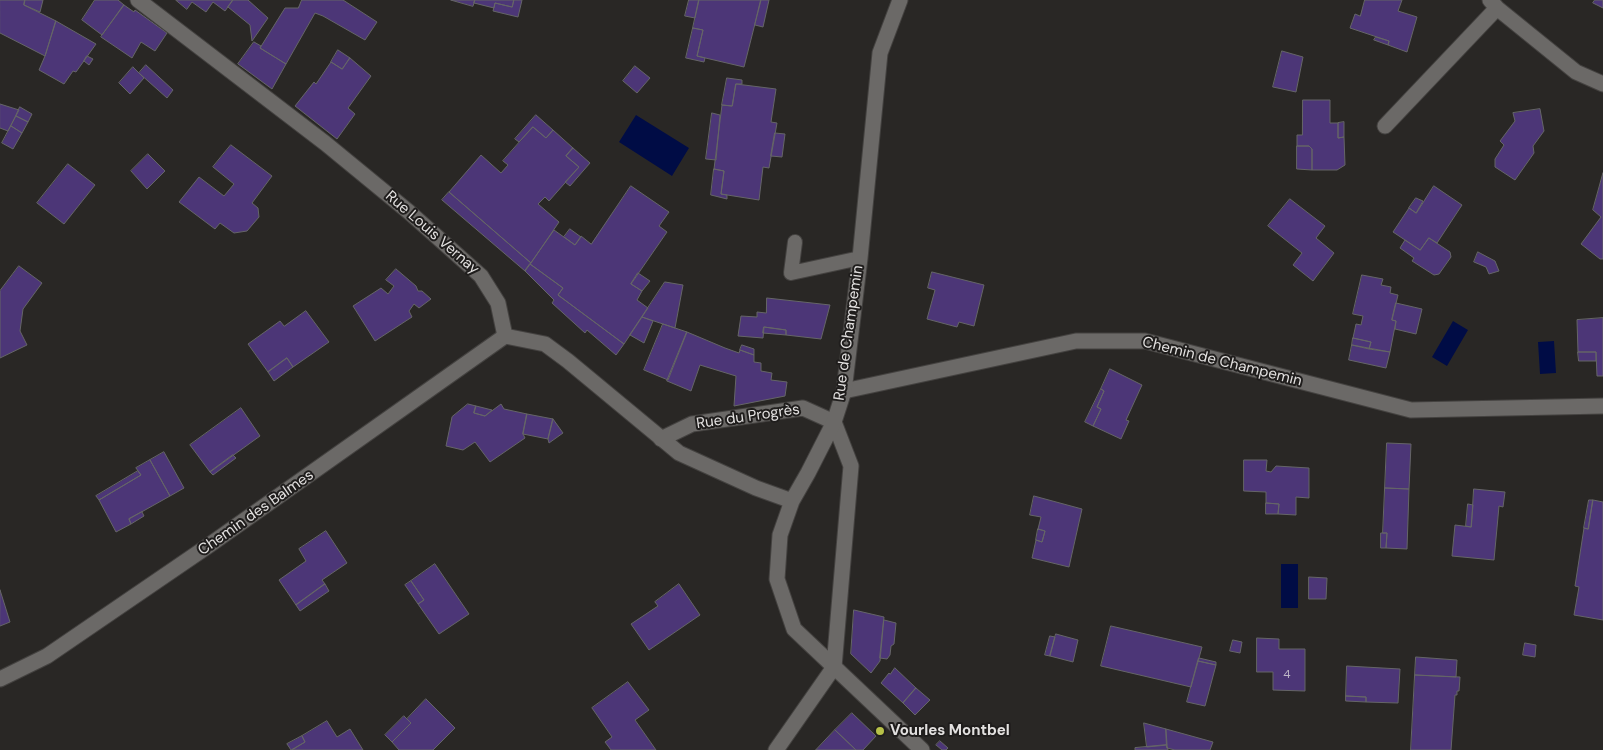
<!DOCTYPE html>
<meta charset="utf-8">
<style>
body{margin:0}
canvas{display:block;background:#292725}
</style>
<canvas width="1603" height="750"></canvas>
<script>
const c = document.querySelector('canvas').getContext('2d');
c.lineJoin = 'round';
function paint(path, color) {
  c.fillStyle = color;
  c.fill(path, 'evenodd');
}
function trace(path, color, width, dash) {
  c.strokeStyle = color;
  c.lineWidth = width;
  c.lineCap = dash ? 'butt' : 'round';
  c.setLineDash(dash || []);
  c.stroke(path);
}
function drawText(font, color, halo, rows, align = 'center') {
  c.font = font + ' "DM Sans",sans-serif';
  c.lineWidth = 4;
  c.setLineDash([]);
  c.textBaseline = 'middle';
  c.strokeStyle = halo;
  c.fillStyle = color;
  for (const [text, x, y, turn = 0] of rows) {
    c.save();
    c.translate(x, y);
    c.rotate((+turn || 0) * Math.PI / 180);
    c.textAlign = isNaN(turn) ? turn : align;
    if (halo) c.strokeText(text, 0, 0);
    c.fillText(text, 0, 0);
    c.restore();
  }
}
const water = new Path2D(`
 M636,115L689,148L672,176L619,142Z
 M1453,321L1468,330L1447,366L1432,357Z
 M1554,341L1556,373L1540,374L1538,342Z
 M1281,564H1298V608H1281Z`);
const building = new Path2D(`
 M0,0H25L24,5L56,21L45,56L0,33Z
 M25,0H43L40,12L24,5Z
 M95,0H118L124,5L102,35L82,20Z
 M176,0H233L225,11L213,2L206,12L192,2L187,9Z
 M233,0H248L268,18L252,41L250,25L228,7Z
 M302,0H343L377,22L365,40L323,16L315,13L286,64L260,48L285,8H298Z
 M451,0H475L473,6Z
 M475,0H514L512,7L495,3L494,8L474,3Z
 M514,0H522L518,17L493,11L495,3L512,7Z
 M689,0H699L695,18L685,16Z
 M699,0H761L744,67L697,56L703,30L693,28Z
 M761,0H769L763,27L755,25Z
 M1365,0H1402L1398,11L1417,17L1407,52L1388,45L1389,41L1350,28L1355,14L1360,16Z
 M1595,0H1603V8L1593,3Z
 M124,5L134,12L135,10L167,33L155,51L141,42L132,58L101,37Z
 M56,21L96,44L76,72L73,71L64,84L39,70L45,56Z
 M693,28L703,30L697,56L705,58L704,62L686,58Z
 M1376,37L1389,41L1388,45L1374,40Z
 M254,42L261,46L260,48L286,64L272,89L238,64Z
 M338,50L350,58L342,69L331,62Z
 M1282,51L1303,57L1296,92L1273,87Z
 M87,56L93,59L89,65L84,61Z
 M350,58L371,76L348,108L355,114L337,139L295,106L314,82L316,84L331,62L342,69Z
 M146,65L173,90L167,98L139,73Z
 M635,66L650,78L637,93L623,81Z
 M133,67L144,78L130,94L119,83Z
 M727,78L742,80V84H736L732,106L722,105Z
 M736,84L776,89L771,122L777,123L769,168L763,167L759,200L721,194L724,171L714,169L722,105L732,106Z
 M1303,100H1330V123H1338V138L1344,137L1345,165L1337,170H1312V149L1309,146H1297V135H1302Z
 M0,104L19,110L8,131L0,128Z
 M20,107L32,114L28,122L16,116Z
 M1540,109L1544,131L1533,146L1534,153L1515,180L1495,167V159L1504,145L1500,141L1515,121L1513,113Z
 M712,113L720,115L716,160L706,159Z
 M536,115L553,130L546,138L533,127L519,142L515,139Z
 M16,116L28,122L22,133L11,126Z
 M1344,122V137L1338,138V123Z
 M11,126L22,133L13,149L2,143Z
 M533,127L546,138L553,130L573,148L566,156L579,167L549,201L545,197L538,204L559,222L531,263L449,192L481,155L501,173L508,165L503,161Z
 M775,133L785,134L782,157L771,156Z
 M231,145L272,176L252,203L258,208L259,217L247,231L234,233L220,223L215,229L179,202L199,177L224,196L234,184L213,167Z
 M1297,146H1309L1312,149V170L1297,169Z
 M573,148L590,163L570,186L565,182L579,167L566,156Z
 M148,154L165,171L147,189L131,171Z
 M68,164L95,185L64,224L37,203Z
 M714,169L724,171L721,194L727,195V199L711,195Z
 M1603,173V259H1600L1581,244L1601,217L1593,210Z
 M631,186L669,212L659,226L667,232L631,284L642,291L637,300L648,308L624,344L558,295L563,288L530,264L554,230L575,245L581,236L591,244Z
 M1434,186L1462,205L1437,243L1429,238L1420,250L1393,232L1409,208L1416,213Z
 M449,192L531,263L525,271L442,200Z
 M1416,198L1423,201L1416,213L1409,208Z
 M1290,199L1325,226L1316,238L1334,253L1313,281L1293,265L1302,253L1268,226Z
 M570,229L581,237L575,245L564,237Z
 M1429,238L1450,252L1451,257L1439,274L1434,275L1412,261L1414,258L1400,248L1405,240L1420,250Z
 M1478,252L1495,261L1499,271L1489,274L1486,267L1474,262Z
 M530,264L563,288L558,295L624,344L616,355L587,330L585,333L552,303L554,300L525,271Z
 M19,266L42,283L23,309L20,331L27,345L0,358V291Z
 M396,269L416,286L418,291H422L431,299L419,308L414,304L409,311L412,317L375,341L353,306L381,288L388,294L394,286L386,280Z
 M932,272L984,285L974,326L959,322L957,327L927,319L935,290L928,288Z
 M638,273L650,281L642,291L631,284Z
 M1362,275L1383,279L1381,285L1391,287L1390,293L1398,295L1392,320L1396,321L1390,352L1369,349L1371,342L1353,338L1356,324L1361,325L1363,316L1353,314Z
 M665,282L683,285L675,328L642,317Z
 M767,298L830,305L821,339L786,335V330L764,327L763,338L738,336L741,316L757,317V312L766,313Z
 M1396,303L1422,309L1416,334L1395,329L1396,321L1392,320Z
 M306,311L329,342L293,367L287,358L268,372L248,344L280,321L284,326Z
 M642,317L653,321L644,343L630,335Z
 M1603,318V376H1597L1596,352H1578L1577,320Z
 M663,324L687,332L668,380L644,370Z
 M764,327L786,330V335L763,333Z
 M687,332L725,348L739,353L740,350L754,355V362L761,363V371L772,373L771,380L787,382L785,396L734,406L736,376L700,365L691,391L667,381Z
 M1353,338L1371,342L1369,349L1352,345Z
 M742,345L754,349V355L740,350Z
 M1352,345L1390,352L1386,368L1349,360Z
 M1578,352H1596V361H1579Z
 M287,358L293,367L274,381L268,372Z
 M1110,369L1142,385L1126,420L1129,421L1121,439L1093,426L1101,409L1097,407L1104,391L1101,389Z
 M1101,389L1104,391L1097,407L1101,409L1093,426L1085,422Z
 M468,404L476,406L474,413L485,416L501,404L504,409L527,414L523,434L525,438L490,462L475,442L463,450L446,446L452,417Z
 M476,406L492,410L485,416L474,413Z
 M241,408L260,436L210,472L190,445Z
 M527,414L553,419L548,439L523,434Z
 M553,419L563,433L549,443L548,439Z
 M1387,443L1411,444L1409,489L1385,488Z
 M164,452L184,488L170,496L150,460Z
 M233,455L236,458L213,475L210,472Z
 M150,460L170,496L129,519L131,524L116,532L99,500L141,475L136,468Z
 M1244,460H1267L1266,471L1271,472L1276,466L1309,468V498L1296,497V515L1278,514L1279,504L1266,503V492L1244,491Z
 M138,471L141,475L99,500L96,496Z
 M1385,488L1409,489L1407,549L1386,548L1387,533H1383Z
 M1474,489L1505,492L1503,507L1499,506L1494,560L1452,556L1455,525L1471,527Z
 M1034,496L1082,509L1069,567L1032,558L1036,540L1042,542L1045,531L1038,529L1041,517L1030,515Z
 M1589,500H1593L1588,529L1584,528Z
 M1593,500L1603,502V620L1574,615L1579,587L1575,586L1584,528L1588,529Z
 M1266,503L1279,504L1278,514H1266Z
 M1468,504L1473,505L1471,527L1466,526Z
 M142,512L144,516L131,524L129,519Z
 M1038,529L1045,531L1042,542L1036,540Z
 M326,531L347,563L322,580L325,584L296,605L279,580L306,561L299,549Z
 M1381,533H1387L1386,548H1381Z
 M435,564L469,614L439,634L418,604L424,600L411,581Z
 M1309,577L1327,578L1326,599H1309Z
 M411,581L424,600L418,604L405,585Z
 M325,584L329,591L300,611L296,605Z
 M679,584L700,615L649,650L631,624L658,606L655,602Z
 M0,590L10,622L0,626Z
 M854,610L884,617L880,661L871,673L851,654Z
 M884,620L896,623L894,644L891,646L890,655L887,659L880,658Z
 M1111,626L1202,647L1191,687L1101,666Z
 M1056,634L1078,640L1073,662L1050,656Z
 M1050,636L1055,637L1050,656L1045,655Z
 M1257,638L1279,639V649H1305V691L1273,690V672H1257Z
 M1233,640L1242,642L1240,653L1230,651Z
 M1525,643L1536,645L1535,657L1523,655Z
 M1416,657L1457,660L1456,677L1415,675Z
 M1199,658L1216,662V665L1198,661Z
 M1198,661L1216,665L1205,706L1187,702Z
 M1347,666L1400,669L1398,703L1366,702V697L1346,696Z
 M895,668L916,688L903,703L881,683L889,673L890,674Z
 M1415,675L1460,677L1459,691H1457V695H1455L1451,750H1411Z
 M628,682L649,710L635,720L656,750H611L605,742L612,737L592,708Z
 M916,688L930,700L915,715L903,703Z
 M1346,696L1366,697V702L1346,701Z
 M426,699L455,728L433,750H399L392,742L411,723L407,719Z
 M852,713L876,736L863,750H856L835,730Z
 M404,716L411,723L392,742L385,735Z
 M327,721L337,737L350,729L363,750H292L305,742L302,736Z
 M1144,723L1166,729L1167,745L1147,747Z
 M1166,729L1213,742L1210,750H1175L1167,748Z
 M835,730L856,750H816Z
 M302,736L305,742L291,750L287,744Z
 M940,741L948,748L946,750H942L936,745Z
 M1167,745L1168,750H1135V748Z`);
const lane = new Path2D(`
 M795,242L791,273L860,258`);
const street = new Path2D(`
 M1490,0L1497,8L1576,72L1603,84
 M1385,126L1497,8
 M844,391L1076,341H1145L1411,410L1603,406
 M661,439L692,424L803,408L834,422L851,466L834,667L776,750
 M0,679L47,656L208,546L505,336`);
const secondary = new Path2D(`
 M138,0L325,143L409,212L481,276L498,303L505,336L545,344L568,361L679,453L756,488L792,501
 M900,0L880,53L860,258L844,391L834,422L808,473L792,501L780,535L777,579L794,629L922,750`);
const markers = [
 [880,731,5,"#b7c148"]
];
const numberNames = [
 ["4",1287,675]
];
const streetNames = [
 ["Rue Louis Vernay",432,233,41],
 ["Rue de Champemin",849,333,-82],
 ["Chemin de Champemin",1222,362,14],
 ["Rue du Progrès",748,417,-8],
 ["Chemin des Balmes",256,513,-35]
];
const poiNames = [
 ["Vourles Montbel",890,731]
];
paint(water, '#000c45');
paint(building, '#4c3677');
trace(building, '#656567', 1);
trace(lane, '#444240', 16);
trace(street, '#444240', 17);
trace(secondary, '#444240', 17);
trace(lane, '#6b6967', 14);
trace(street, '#6b6967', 15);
trace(secondary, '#6b6967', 15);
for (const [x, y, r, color] of markers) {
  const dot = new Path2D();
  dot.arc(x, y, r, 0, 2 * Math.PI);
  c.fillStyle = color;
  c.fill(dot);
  trace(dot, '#1f1d1c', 2);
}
drawText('12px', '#bdb6c6', null, numberNames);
drawText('15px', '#e3e1e0', '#1f1d1c', streetNames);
drawText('bold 15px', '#e3e1e0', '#1f1d1c', poiNames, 'left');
</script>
